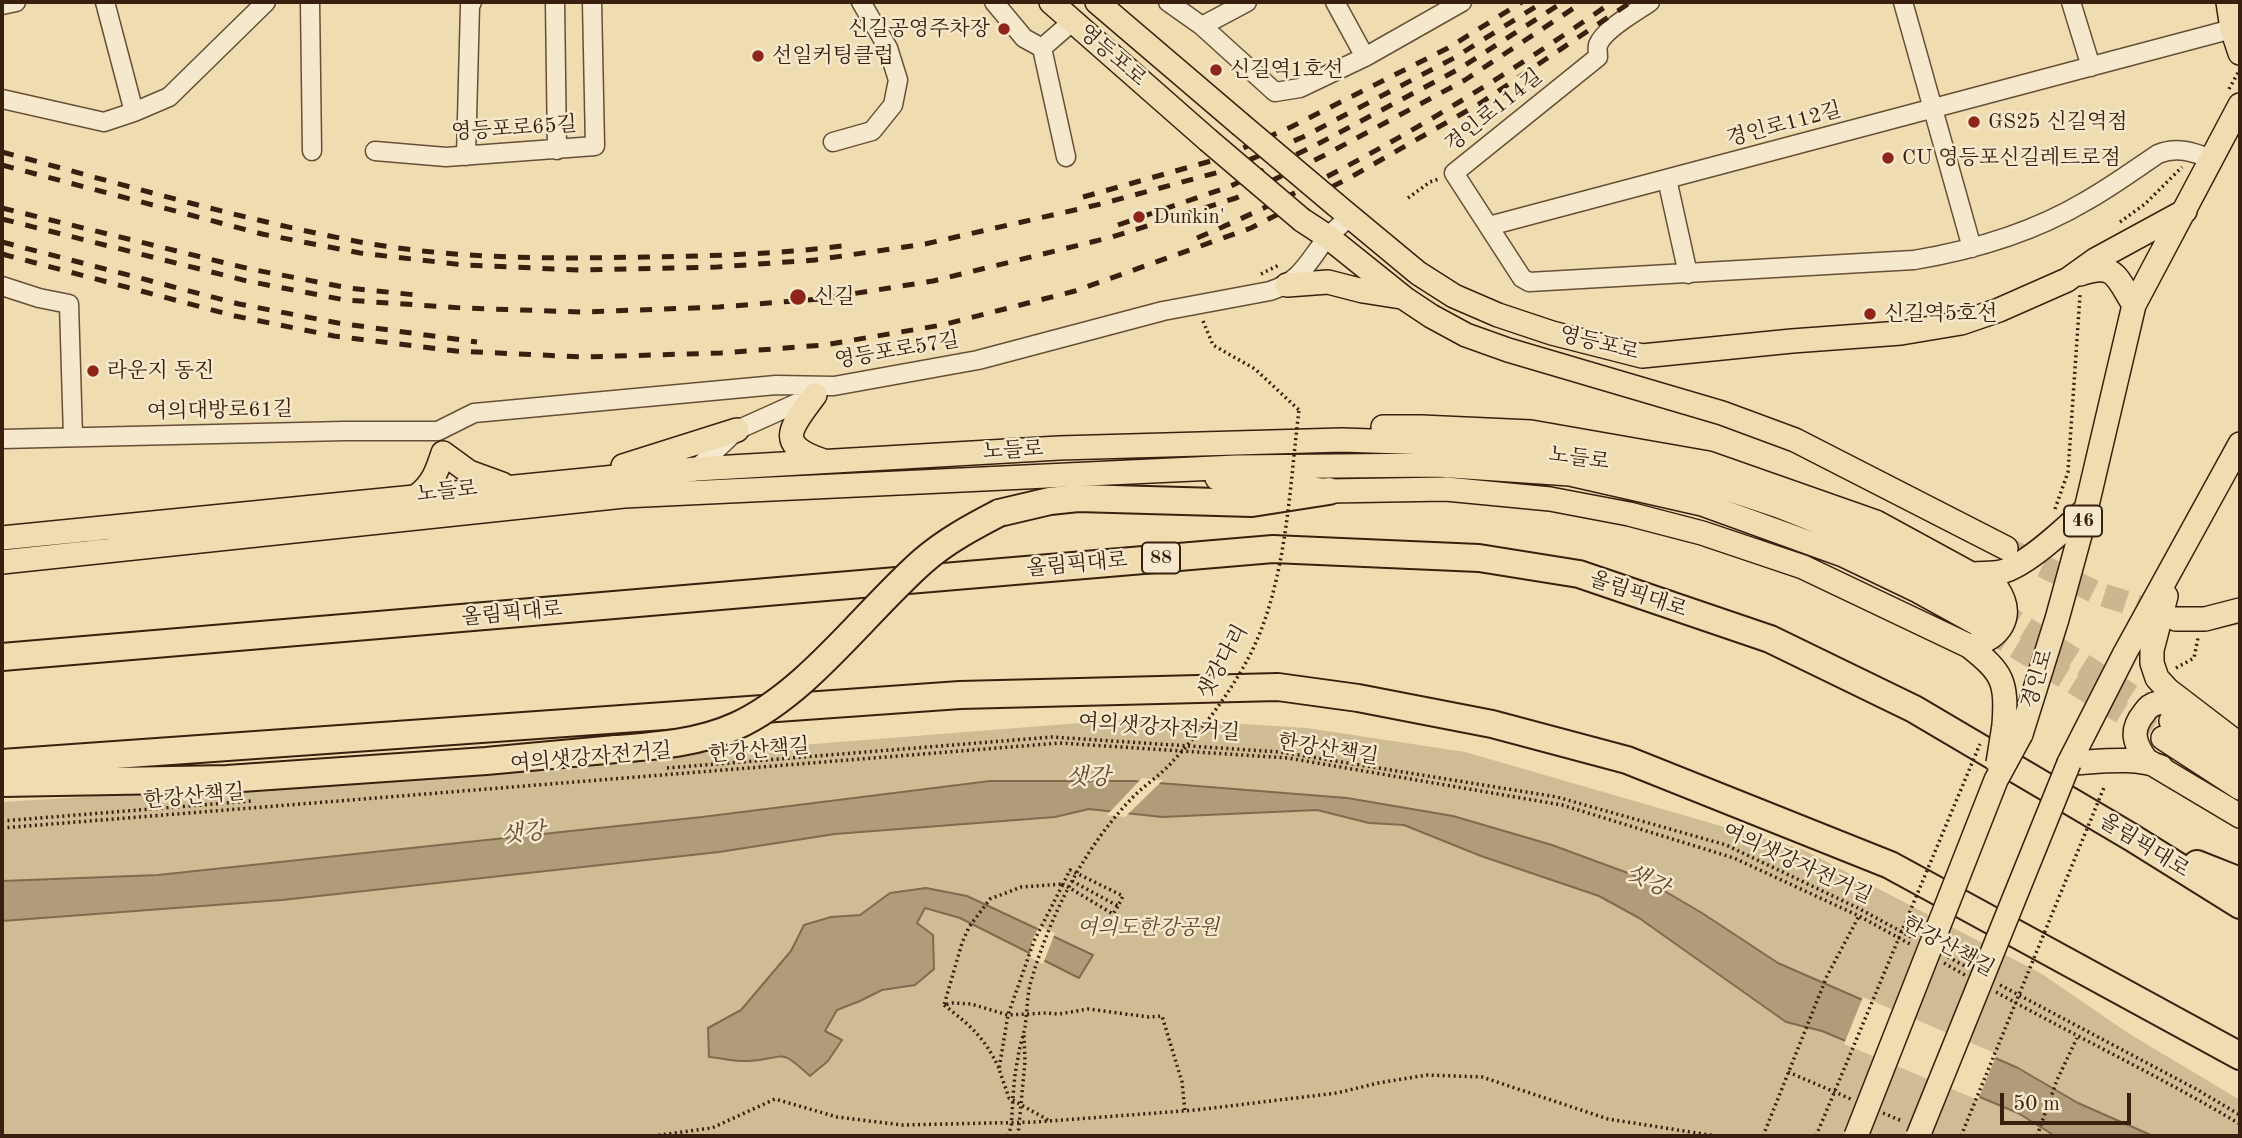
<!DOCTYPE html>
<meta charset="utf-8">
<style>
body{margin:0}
#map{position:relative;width:2242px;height:1138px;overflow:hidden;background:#efdcb0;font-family:"Old Standard TT",serif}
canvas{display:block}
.frame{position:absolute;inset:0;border:4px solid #39200e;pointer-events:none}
.scale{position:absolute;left:2000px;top:1093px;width:131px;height:32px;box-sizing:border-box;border:4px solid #39200e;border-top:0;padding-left:9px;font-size:21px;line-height:24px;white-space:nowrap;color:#39200e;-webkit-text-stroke:5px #f5e8cc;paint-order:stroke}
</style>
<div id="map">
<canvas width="2242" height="1138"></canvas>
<div class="frame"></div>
<div class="scale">50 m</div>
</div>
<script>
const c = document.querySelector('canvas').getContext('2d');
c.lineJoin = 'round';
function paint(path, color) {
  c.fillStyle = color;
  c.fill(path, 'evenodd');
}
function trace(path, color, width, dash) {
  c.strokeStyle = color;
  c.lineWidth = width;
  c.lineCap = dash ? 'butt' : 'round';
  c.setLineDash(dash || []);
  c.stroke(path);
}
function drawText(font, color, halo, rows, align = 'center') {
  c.font = font + ' "Old Standard TT","Noto Serif KR",serif';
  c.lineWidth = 5;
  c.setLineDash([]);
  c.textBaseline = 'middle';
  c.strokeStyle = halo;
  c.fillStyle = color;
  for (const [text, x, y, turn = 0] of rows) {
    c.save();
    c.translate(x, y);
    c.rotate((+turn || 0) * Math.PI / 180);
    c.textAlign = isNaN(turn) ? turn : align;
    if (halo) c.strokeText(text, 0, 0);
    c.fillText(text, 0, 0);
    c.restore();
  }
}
const green = new Path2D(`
 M1143,718L1307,728L1465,752L1804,850L2042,974L2128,1033L2240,1100V1136H2V802L358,780Z`);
const water = new Path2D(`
 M990,781H1134L1347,798L1453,816L1552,845L1644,879L1702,913L1778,963L2018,1068L2078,1103L2153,1136H2055L2018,1113L1822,1031L1786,1022L1639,918L1599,896L1481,856L1404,825L1369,823L1317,810L1162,817L1089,809L1055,817L835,834L719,852L282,900L2,921V881L158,875L702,817Z
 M926,888L967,896L1093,955L1079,978L960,918L925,908L917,923L933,935L934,969L915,985L882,990L860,1001L837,1010L825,1031L842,1040L828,1061L810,1076C777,1046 787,1059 749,1061C736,1062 722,1058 709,1057L708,1028L741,1010L791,951L804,925L831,917L860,915L890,893Z`);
const pier = new Path2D(`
 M1142,778L1163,780L1125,817L1107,815Z
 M1039,926L1055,933L1043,964L1029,957L1033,938Z
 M1863,997L1997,1054L1978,1100L1844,1044Z`);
const majorTunnel = new Path2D(`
 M2012,551L2097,593L2168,616
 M1997,610L2165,717
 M1987,629L2163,738`);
const path = new Path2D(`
 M2229,89L2239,71
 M1408,198L1430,182L1439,179
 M2120,222L2145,204L2182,167
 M1261,274L1279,265
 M1203,321L1213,345L1255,369L1299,410
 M2055,509L2068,472L2080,295
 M2176,668L2194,658L2198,638
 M667,768L1052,737L1280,752L1557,797L1726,845L1858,908L1913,938
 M2,821L251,801
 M2,828L1060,743L1288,758L1562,805L1734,858L1859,916L1910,944
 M1072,881L1118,906L1123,896L1070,870L1063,884L1113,914L1118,906
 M1948,957L1965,966
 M1944,963L1965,975
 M2000,985L2196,1089L2240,1115
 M1996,992C2077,1037 2161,1077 2240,1124
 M944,1005C971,1026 984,1037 999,1068
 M1788,1072L1851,1099
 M1883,1113L1902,1121
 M1048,1120L1009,1098L999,1069L1008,1015L1034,941L1063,884L1021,887L990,899L969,927L962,943L944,1005L953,1003L971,1004L1008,1015L1046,1013L1059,1014L1088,1009L1149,1017L1162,1016L1182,1082L1185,1111
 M653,1136L712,1128L775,1099L837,1117L902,1125L1036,1122L1196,1110L1337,1093L1378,1083L1427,1075L1482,1077L1608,1119L1716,1136
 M1763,1136L1827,976L1859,916
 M2037,1136L2057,1080L2077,1038`);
const minor = new Path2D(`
 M105,2L134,112
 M310,2L312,151
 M555,2L557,150
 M994,2L1024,38L1042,48
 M1168,2L1202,26L1275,92L1300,88L1365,57L1462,2
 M1335,2L1365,57
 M1650,2C1636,12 1604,29 1598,45C1597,47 1598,55 1598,57L1454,173L1522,278L1529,282L1914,260C1974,250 2034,232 2086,201C2111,187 2134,170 2158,154C2177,146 2193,152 2212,159
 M1903,2L1972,248
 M2071,2L2091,67
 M2,5L16,2
 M1202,26L1247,2
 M2,99L104,122L134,112L169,97L266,2
 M833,142L872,131L893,105L898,80L888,48L861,2
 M375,151L446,157L595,146L592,2
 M466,156L470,6L472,2
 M1066,157L1042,48L1073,21
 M1667,179L1688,274
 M1489,226L2232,29
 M2,286L39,298L69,304L73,437
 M2,439L344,431H438L474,413L776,385L834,386L978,360L1163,311L1270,291C1301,281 1307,263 1326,239C1333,231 1342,224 1350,216
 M693,472L737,430L815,395`);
const major = new Path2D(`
 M1051,2L1208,140
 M1097,2L1240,124
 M2228,2L2232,29L2240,53
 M1336,205L1418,273L1454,296L1498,315L1552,333L1642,356L1792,341L1901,333L1961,323L1999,310L2067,280L2095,260L2185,211
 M1302,220L1328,237L1404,298L1431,316L1466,335L1508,350L1722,413L1795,440L2006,548
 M2080,274C2116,262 2116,277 2134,305
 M1287,285L1328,282L1363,291L1401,297
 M815,395C793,425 773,444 821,460
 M1383,427H1421L1531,432L1708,463L1876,522L1997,588C2016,617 2000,639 1969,646
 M623,466L737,430
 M1217,478L1329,491L1446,489L1550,499L1629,514L1702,533L1803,567L1969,646C2003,673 2007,681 2004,725
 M417,496C433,484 437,471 443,453L469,472L502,484
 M2,538L696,469L1059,448L1342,440L1430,443L1586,458L1707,482L1779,506L1857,537L1930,573L1997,610
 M2,562L624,496L1236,467L1437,465L1570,474L1702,504L1843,555L1918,591L1987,629
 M1973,574C1982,573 1992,574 2001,572C2026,566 2065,529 2085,510
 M2166,596L2152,650V663L2157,678L2168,690L2240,745
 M2176,619H2205L2240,610
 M2187,705C2178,703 2167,700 2158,703C2152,704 2147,708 2144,713C2130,730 2134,743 2146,760L2240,816
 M2171,721L2240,767
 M2021,734L2057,619L2080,535L2134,305L2240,105
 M2163,738L2240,788
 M2161,767C2136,756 2097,762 2069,763L2125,653L2240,444`);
const highway = new Path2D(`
 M999,513L1050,501L1078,498L1252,503L1329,491
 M2,657L1273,549L1479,558L1579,574L1770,639L1914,709L2131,837L2240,905
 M2,763L960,695L1278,687L1358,698L1492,724L1627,760L1890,865L2240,1056
 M2,783L227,779L486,761L616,749
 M2197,864L2240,881`);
const rail = new Path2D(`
 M2,152C121,184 239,219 360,242C454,259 550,259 645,257C713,256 782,254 850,245
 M2,165L262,234L360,253L464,265L580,270L717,267L815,260L925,244L1101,204L1223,171L1303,137L1454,58L1543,2
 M1083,197L1218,159L1291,127L1448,48L1522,2
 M2,208L250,269L349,288L416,295
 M2,219L247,281L345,300L462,308L582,312L719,307L820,299L933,281L1112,237L1236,198L1325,155L1465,80L1583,2
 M1118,225L1231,186L1314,146L1459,69L1563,2
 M1197,238C1343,176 1482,93 1612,2
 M2,242L239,304L338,323L477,342
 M2,254L235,316L334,336L456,351L583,357L721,353L824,345L942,325L1075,291L1251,228L1351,177L1479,104L1631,2`);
const pathBridge = new Path2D(`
 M1008,1136L1011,1127C1013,1104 1013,1080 1018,1058C1019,1048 1023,1037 1025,1027C1027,1013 1027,998 1030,985C1049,917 1084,847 1134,796C1146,784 1162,774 1173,761C1203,729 1231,692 1251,653C1287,580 1289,491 1299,410
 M1018,1136L1025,1061L1024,1035
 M1816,1136L1980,744
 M1961,1136L2105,785`);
const majorBridge = new Path2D(`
 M1240,124L1336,205
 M1208,140L1302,220
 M1998,763L2004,725
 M1856,1136L1996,780L2021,734
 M1918,1136L2069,763`);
const highwayBridge = new Path2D(`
 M616,749C656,746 699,743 736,726C808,693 864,613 923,561C946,541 972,527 999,513`);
const markers = [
 [1004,29,7,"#8f2418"],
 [758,56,7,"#8f2418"],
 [1216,70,7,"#8f2418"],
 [1974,122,7,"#8f2418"],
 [1888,158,7,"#8f2418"],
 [1139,217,7,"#8f2418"],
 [798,297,9,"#8f2418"],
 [1870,314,7,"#8f2418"],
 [93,371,7,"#8f2418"]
];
const shields = [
 [2083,521,38],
 [1161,558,38]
];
const shieldNames = [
 ["46",2083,521],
 ["88",1161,558]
];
const poiNames = [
 ["신길공영주차장",990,29,"right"],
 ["선일커팅클럽",772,56],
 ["신길역1호선",1230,70],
 ["GS25 신길역점",1988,122],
 ["CU 영등포신길레트로점",1902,158],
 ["Dunkin'",1153,217],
 ["신길",814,297],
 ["신길역5호선",1884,314],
 ["라운지 동진",107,371]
];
const streetNames = [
 ["영등포로",1112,56,41],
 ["경인로114길",1494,111,-39],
 ["경인로112길",1784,125,-15],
 ["영등포로65길",514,129,-4],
 ["영등포로",1599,344,14],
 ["영등포로57길",897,351,-10],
 ["여의대방로61길",220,411,-1],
 ["노들로",1013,451,-3],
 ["노들로",1579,459,8],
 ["노들로",447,492,-6],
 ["올림픽대로",1077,565,-5],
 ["올림픽대로",1638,595,19],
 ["올림픽대로",512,614,-5],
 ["샛강다리",1223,662,-61],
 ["경인로",2038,679,-73],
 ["여의샛강자전거길",1159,728,4],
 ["한강산책길",1328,750,9],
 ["한강산책길",759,751,-5],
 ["여의샛강자전거길",591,758,-5],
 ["한강산책길",194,797,-5],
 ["올림픽대로",2144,846,32],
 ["여의샛강자전거길",1797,864,25],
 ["한강산책길",1948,947,29]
];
const parkNames = [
 ["여의도한강공원",1148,928]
];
const waterNames = [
 ["샛강",1088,778],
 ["샛강",523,834,-6],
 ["샛강",1647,881,27]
];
paint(green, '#d0bc94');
paint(water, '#b19c79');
trace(water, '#816a4e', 2);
paint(pier, '#efdcb0');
trace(majorTunnel, '#cbb690', 23, [23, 11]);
trace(minor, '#664f36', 21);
trace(major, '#39200e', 26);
trace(highway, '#39200e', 30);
trace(path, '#39200e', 3.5, [2, 3.5]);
trace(minor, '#f5e8cc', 18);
trace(major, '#efdcb0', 23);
trace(highway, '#efdcb0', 26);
trace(rail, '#39200e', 5, [12, 12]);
trace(majorBridge, '#39200e', 26, []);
trace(highwayBridge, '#39200e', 30, []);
trace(pathBridge, '#39200e', 3.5, [2, 3.5]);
trace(majorBridge, '#efdcb0', 23);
trace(highwayBridge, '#efdcb0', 26);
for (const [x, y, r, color] of markers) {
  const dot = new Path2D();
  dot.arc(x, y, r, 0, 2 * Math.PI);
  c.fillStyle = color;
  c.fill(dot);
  trace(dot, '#f5e8cc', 2.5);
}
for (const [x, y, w] of shields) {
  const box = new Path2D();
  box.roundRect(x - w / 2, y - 15.5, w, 31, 5);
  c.fillStyle = '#f5e8cc';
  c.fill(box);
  trace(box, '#39200e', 2);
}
drawText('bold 19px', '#39200e', null, shieldNames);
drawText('21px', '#39200e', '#f5e8cc', poiNames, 'left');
drawText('21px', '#39200e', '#f5e8cc', streetNames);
drawText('italic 21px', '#5f4730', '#f5e8cc', parkNames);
drawText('italic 23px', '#634b33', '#f5e8cc', waterNames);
</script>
